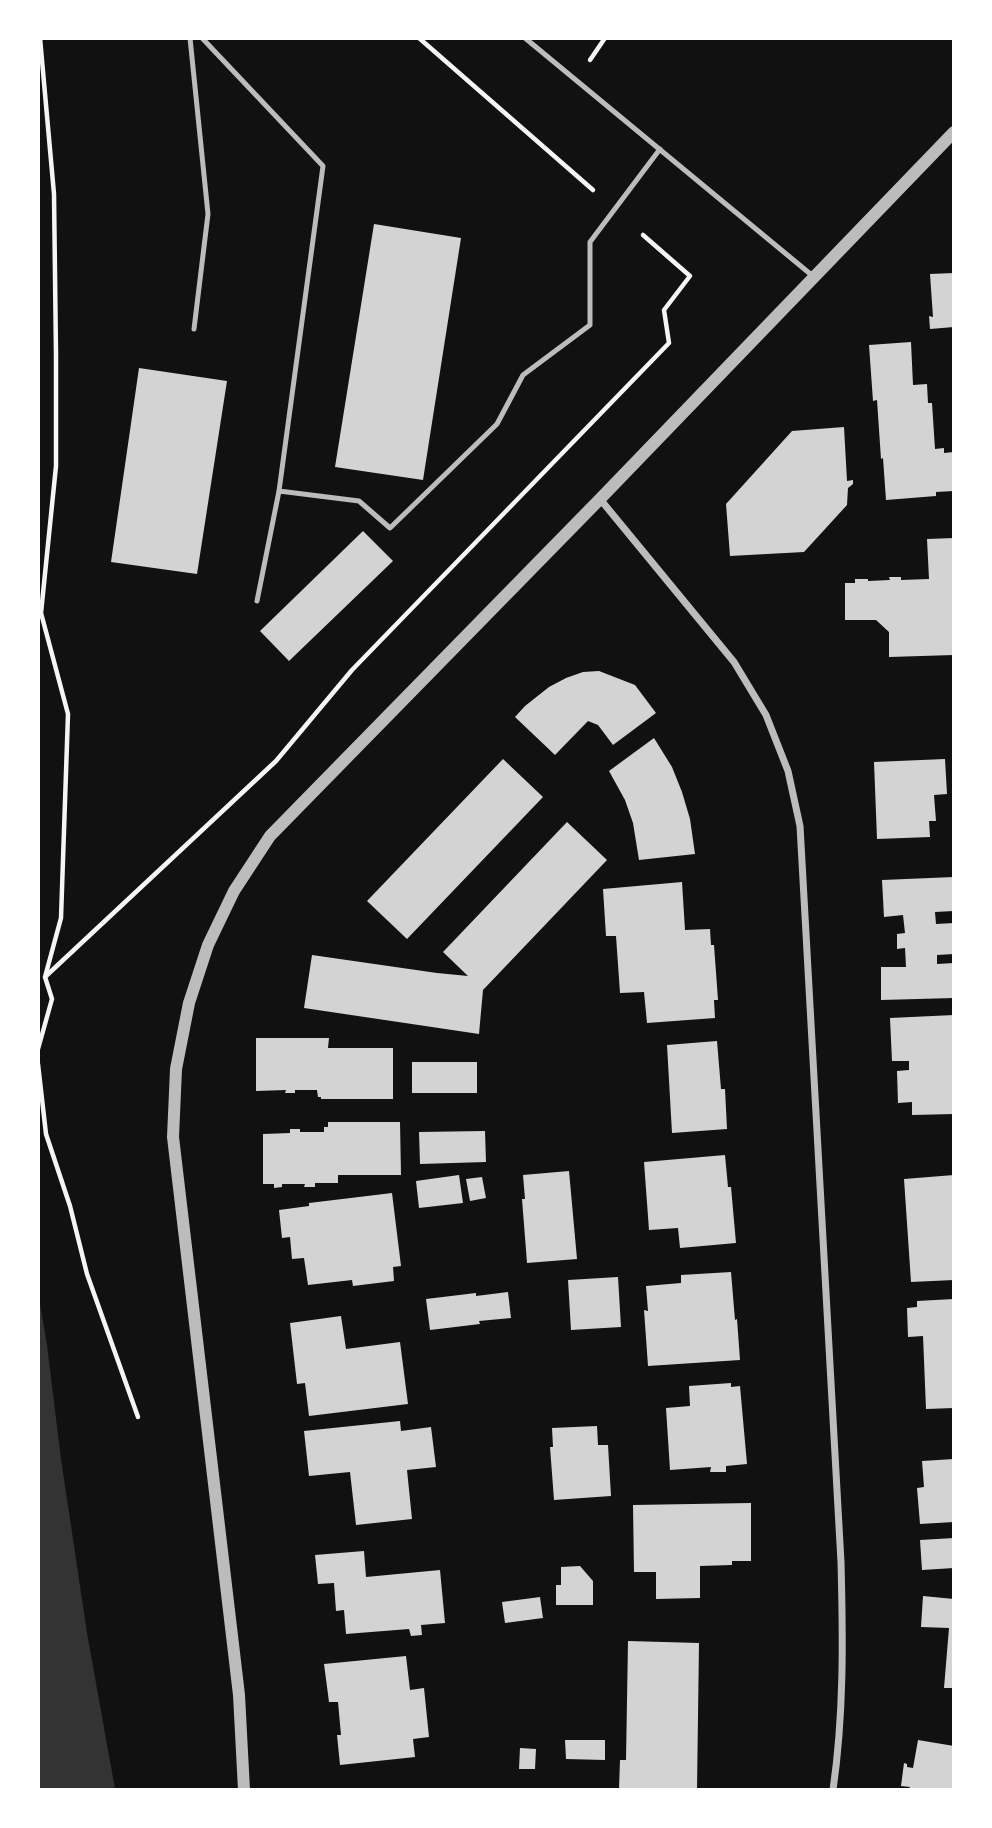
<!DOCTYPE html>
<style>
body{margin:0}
#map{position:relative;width:992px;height:1828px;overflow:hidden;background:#111;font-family:"Work Sans",sans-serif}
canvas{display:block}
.frame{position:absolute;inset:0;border:40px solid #fff;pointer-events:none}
</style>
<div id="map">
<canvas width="992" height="1828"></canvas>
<div class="frame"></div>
</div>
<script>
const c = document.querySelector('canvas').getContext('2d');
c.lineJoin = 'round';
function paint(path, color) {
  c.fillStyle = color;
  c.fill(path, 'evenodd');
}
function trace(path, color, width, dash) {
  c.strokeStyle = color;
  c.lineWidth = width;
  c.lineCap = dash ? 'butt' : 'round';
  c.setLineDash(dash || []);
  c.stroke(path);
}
const water = new Path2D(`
 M39,1298L47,1345L61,1459L87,1633L115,1789H39Z`);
const building = new Path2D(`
 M374,224L461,238L423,480L335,467Z
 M954,273V327L930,329L929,316L933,317L930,274Z
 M911,342L913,385L927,384L928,403H932L935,449L944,448V453L954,452V491L936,492V496L886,500L883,458L881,459L877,400L873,401L869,345Z
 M139,368L227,381L197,574L111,562Z
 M844,427L847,481L853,480V484L848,488L847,505L804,552L730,556L726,504L792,431Z
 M363,531L393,561L289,661L260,631Z
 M954,538V655L889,657V632L876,620H845V583H855V579H868V581L890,580L889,577H901V580L929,579L927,539Z
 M599,671L635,685L656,713L613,745L598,725L588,721L555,755L515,717L525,706L549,687L566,678L583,672Z
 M654,738L672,767L682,792L690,819L695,854L639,860L633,823L625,800L609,771Z
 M503,759L543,797L407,939L367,901Z
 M945,759L947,794L934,795L936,821H929L930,837L877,839L874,762Z
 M567,822L607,860L483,990L479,1034L304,1008L312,955L437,973L468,976L443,952Z
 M954,877V911L935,912L936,924L954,923V954L937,955V964L954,963V998L881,1000V967H906L905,948L897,949V934L905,933L903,915L884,917L882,880Z
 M682,882L685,930L710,929L711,945H714L718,1000H714L715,1018L647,1023L644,992L620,993L616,936H606L603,889Z
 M954,1015V1114L912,1115V1102L898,1103L897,1071L909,1070V1061H892L890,1018Z
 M256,1038H329L328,1048H393V1099H321V1097H318L317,1090H295V1093H285L286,1090L256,1091Z
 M717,1041L721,1089H725L727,1129L672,1133L667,1045Z
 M412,1062H477V1093H412Z
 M328,1122H400L401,1175H338V1183H315V1187H304L305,1184H282V1187L274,1188V1184H263V1134L290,1133V1129H300V1132H324V1127H328Z
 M485,1131L486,1162L420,1164L419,1132Z
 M725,1155L728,1187H731L736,1243L680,1248L678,1228L649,1230L644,1162Z
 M569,1171L577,1259L527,1263L522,1199H525L523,1175Z
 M459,1175L463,1203L419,1208L416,1181Z
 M954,1175V1280L911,1282L904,1179Z
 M482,1177L486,1198L470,1201L466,1179Z
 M392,1193L401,1266L393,1267L394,1281L353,1286L352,1280L308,1285L304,1258L292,1259L290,1237L282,1238L279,1210L309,1206V1203Z
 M731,1272L735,1320L737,1319L740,1360L648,1366L644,1310L648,1311L646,1286L681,1283V1275Z
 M618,1277L621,1327L571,1330L568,1280Z
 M508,1292L511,1318L479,1321L480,1324L430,1330L426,1299L476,1293V1296Z
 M954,1299V1408L926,1409L923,1336L908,1337L907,1308L917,1307V1301Z
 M341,1316L346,1349L400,1342L408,1404L309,1416L305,1383L297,1384L290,1323Z
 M731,1383V1387L740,1386L747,1464L726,1466V1472H710L711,1467L670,1470L666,1408L690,1406L689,1386Z
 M400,1421L401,1431L431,1427L436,1467L407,1470L412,1519L356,1525L350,1472L309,1476L304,1431Z
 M597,1426L598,1445H608L611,1496L554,1500L550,1447H553L552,1428Z
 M954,1459V1522L920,1524L917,1488L924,1487L922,1461Z
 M751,1503V1561H732V1565L700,1566V1598L656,1599V1572H634L633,1505Z
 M954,1538V1568L922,1570L920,1540Z
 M364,1551L366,1577L440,1570L445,1623L421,1625L422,1635L411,1636L409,1629L346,1634L344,1610L336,1611L334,1583L318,1584L315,1555Z
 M580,1566L593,1581V1605H556V1585H561V1567Z
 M923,1596L954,1599V1688H944L949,1628L921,1627Z
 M540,1597L543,1618L505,1623L502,1602Z
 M628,1641L699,1643L697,1789H619L620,1760H626Z
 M406,1656L410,1690L424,1688L429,1737L413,1739L415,1757L340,1765L337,1735H341L338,1702H329L324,1664Z
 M565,1740H605V1760L566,1759Z
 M918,1740L954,1746V1789H909L910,1787L901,1786L904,1763L907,1764V1767L913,1768Z
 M520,1748L536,1749L535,1769H519Z`);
const path = new Path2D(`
 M419,38L593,190
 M590,60L605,38
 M45,977L276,761L352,670L669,343L664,310L690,276L643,235
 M38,1049L52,999L45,977L61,918L68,714L41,613L56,466V355L54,194L40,38
 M38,1064L46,1134L70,1206L87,1274L138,1417`);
const service = new Path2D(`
 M190,38L208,214L194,329
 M202,38L323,166L279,491L257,601
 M525,38L814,277
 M279,491L359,501L390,528L497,424L523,375L590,325V242L660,149`);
const minor = new Path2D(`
 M600,499L734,662L766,715L788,771L800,826L841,1562C843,1638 844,1714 833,1790`);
const tertiary = new Path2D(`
 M244,1790L239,1695L173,1137L176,1069L189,1003L208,945L234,891L270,836L600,499L954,132`);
paint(water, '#333');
paint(building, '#d3d3d3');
trace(path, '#f5f5f5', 4.5);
trace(service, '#bcbcbc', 5);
trace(minor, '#bcbcbc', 7);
trace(tertiary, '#bcbcbc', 12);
</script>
